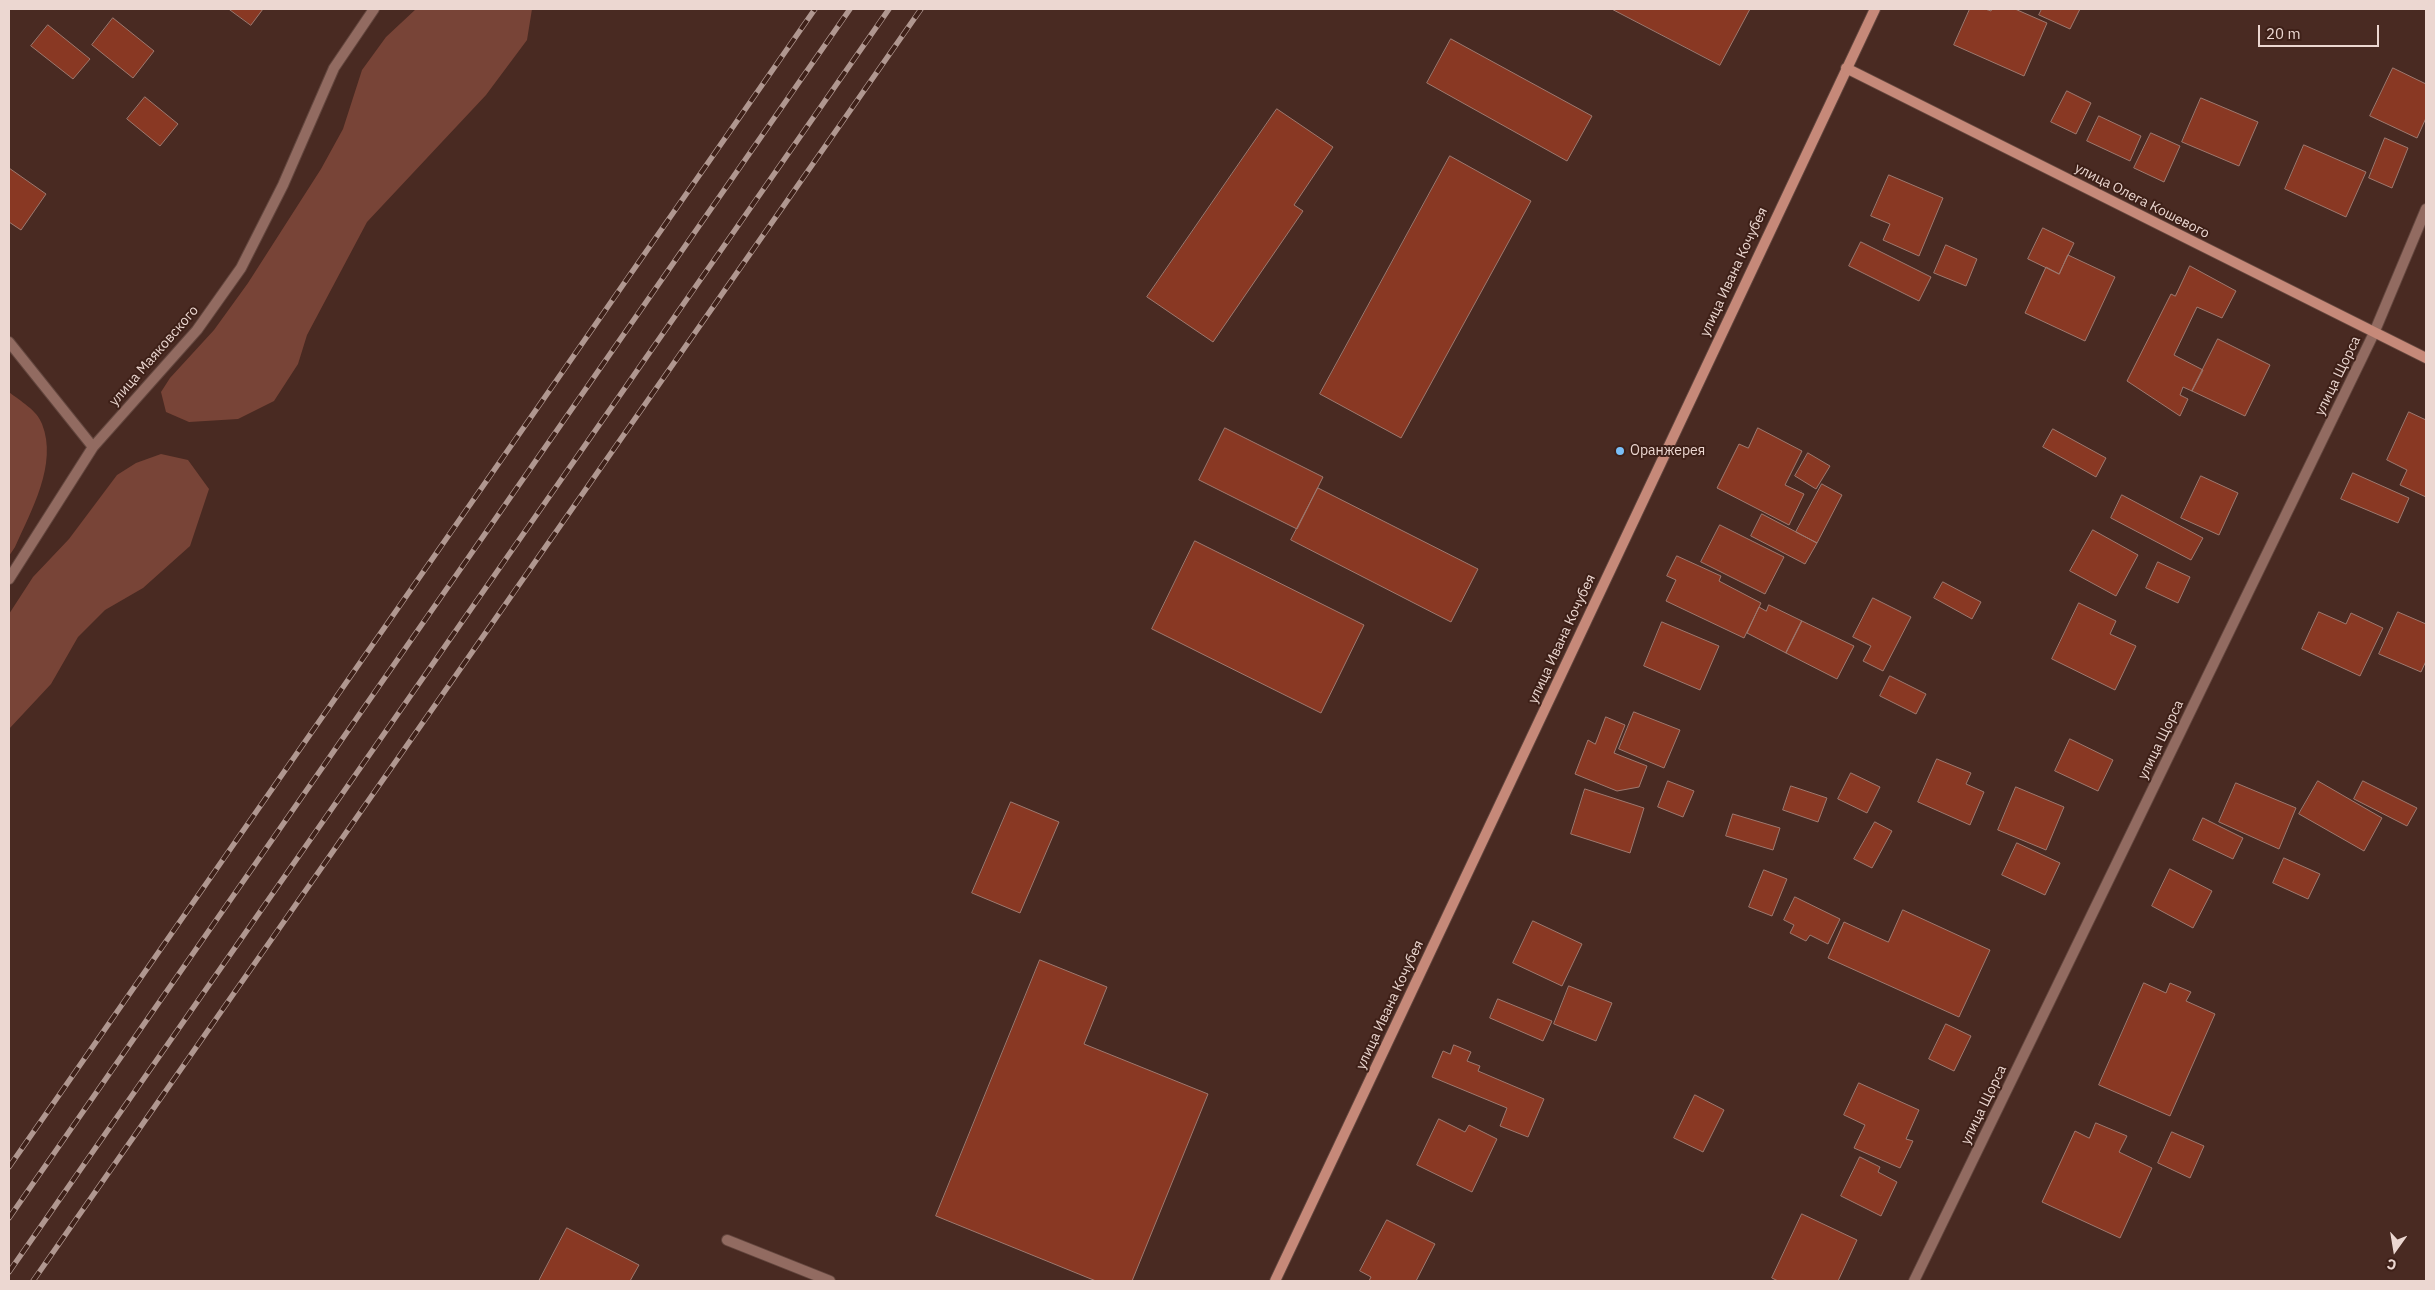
<!DOCTYPE html>
<meta charset="utf-8">
<style>
body{margin:0}
#map{position:relative;width:2435px;height:1290px;overflow:hidden;background:#492a22;font-family:"IBM Plex Sans",sans-serif}
canvas{display:block}
.frame{position:absolute;inset:0;border:10px solid #ecd7d1;pointer-events:none}
.north{position:absolute;left:2370px;top:1225px;width:50px;height:50px;-webkit-text-stroke:4px #3e2018;paint-order:stroke;rotate:193deg;font-size:14px;font-weight:700;line-height:20px;text-align:center;color:#ecd7d1}
.north::after{content:'';display:block;margin:auto;width:18px;height:22px;background:#ecd7d1;clip-path:polygon(50% 0,100% 100%,50% 72%,0 100%)}
.scale{position:absolute;left:2258px;top:25px;width:121px;height:22px;box-sizing:border-box;border:2px solid #ecd7d1;border-top:0;padding-left:6px;font-size:15px;line-height:18px;white-space:nowrap;color:#ecd7d1;-webkit-text-stroke:4px #3e2018;paint-order:stroke}
</style>
<div id="map">
<canvas width="2435" height="1290"></canvas>
<div class="frame"></div>
<div class="north">С</div>
<div class="scale">20 m</div>
</div>
<script>
const c = document.querySelector('canvas').getContext('2d');
c.lineJoin = 'round';
function paint(path, color) {
  c.fillStyle = color;
  c.fill(path, 'evenodd');
}
function trace(path, color, width, dash) {
  c.strokeStyle = color;
  c.lineWidth = width;
  c.lineCap = dash ? 'butt' : 'round';
  c.setLineDash(dash || []);
  c.stroke(path);
}
function drawText(font, color, halo, rows, align = 'center') {
  c.font = font + ' "IBM Plex Sans",sans-serif';
  c.lineWidth = 4;
  c.setLineDash([]);
  c.textBaseline = 'middle';
  c.strokeStyle = halo;
  c.fillStyle = color;
  for (const [text, x, y, turn = 0] of rows) {
    c.save();
    c.translate(x, y);
    c.rotate((+turn || 0) * Math.PI / 180);
    c.textAlign = isNaN(turn) ? turn : align;
    if (halo) c.strokeText(text, 0, 0);
    c.fillText(text, 0, 0);
    c.restore();
  }
}
const green = new Path2D(`
 M416,9H532L527,40L486,95L367,222L307,335L298,364L274,401L238,419L189,422L166,412L161,392L170,378L214,330L248,283L321,169L343,129L362,70L386,37Z
 M9,392C20,401 37,410 42,424C58,464 31,511 15,547L9,556Z
 M161,454L188,460L209,489L190,546L143,588L105,610L78,637L51,684L9,729V614L33,577L69,539L117,475L136,463Z`);
const building = new Path2D(`
 M229,9H263L251,25Z
 M1612,9H1750L1720,65Z
 M1970,9H1985L1991,11L1992,9H2015L2047,23L2024,76L1954,45Z
 M2042,9H2080L2070,29L2039,15Z
 M113,18L154,51L133,78L92,45Z
 M48,25L90,59L73,79L31,46Z
 M1451,39L1592,116L1567,161L1427,83Z
 M2393,68L2426,84V118L2417,138L2370,116Z
 M2067,91L2091,103L2076,134L2051,122Z
 M145,97L178,124L160,146L127,119Z
 M2201,98L2258,122L2239,166L2182,142Z
 M1277,109L1333,147L1294,205L1303,211L1213,342L1147,297Z
 M2099,116L2141,136L2130,161L2087,141Z
 M2151,133L2180,146L2164,182L2134,168Z
 M2385,138L2408,148L2392,188L2369,178Z
 M2304,145L2366,172L2346,217L2285,189Z
 M1450,156L1531,201L1401,438L1320,394Z
 M9,168L46,194L21,230L9,222Z
 M1889,175L1943,198L1919,256L1883,240L1890,224L1871,216Z
 M2043,228L2074,243L2059,274L2028,259Z
 M1861,242L1931,277L1919,301L1849,266Z
 M1946,245L1977,259L1966,286L1934,273Z
 M2068,255L2115,277L2085,341L2025,313L2046,267L2059,274Z
 M2190,266L2236,291L2222,318L2197,307L2174,355L2203,370L2192,391L2183,387L2180,395L2188,399L2180,416L2127,381L2171,294L2175,296Z
 M2218,339L2270,365L2245,416L2192,391Z
 M2409,412L2426,420V497L2400,485L2407,470L2387,460Z
 M1225,428L1323,477L1297,529L1199,480Z
 M1758,428L1802,451L1785,485L1804,494L1789,525L1717,488L1739,444L1748,448Z
 M2053,429L2106,458L2096,477L2043,447Z
 M1808,453L1830,466L1816,489L1795,476Z
 M2353,473L2409,498L2398,523L2341,499Z
 M2201,476L2238,493L2219,535L2181,518Z
 M1822,484L1842,495L1817,543L1796,532Z
 M1318,488L1478,569L1451,622L1291,540Z
 M2122,495L2203,538L2191,560L2111,518Z
 M1762,514L1817,543L1805,564L1751,536Z
 M1720,525L1784,557L1765,594L1701,562Z
 M2093,530L2138,555L2116,596L2070,571Z
 M1195,541L1364,625L1321,713L1152,629Z
 M1677,556L1721,576L1719,581L1761,603L1744,638L1666,601L1676,580L1667,576Z
 M2158,562L2190,577L2178,603L2146,588Z
 M1943,582L1981,602L1972,619L1934,598Z
 M1873,598L1911,617L1883,671L1863,661L1871,646L1853,637Z
 M2079,603L2116,621L2110,634L2136,646L2115,690L2052,659Z
 M1769,605L1802,621L1786,653L1747,633L1759,607L1766,611Z
 M2319,612L2346,624L2351,613L2383,628L2360,676L2302,649Z
 M2398,612L2426,624V661L2421,672L2379,654Z
 M1802,621L1854,646L1837,679L1786,653Z
 M1662,622L1719,646L1700,690L1644,666Z
 M1890,676L1926,694L1916,714L1880,696Z
 M1634,712L1680,730L1664,768L1619,749Z
 M1606,717L1625,725L1614,753L1647,766L1639,787L1617,791L1575,774L1588,740L1595,744Z
 M2070,739L2113,760L2098,791L2055,771Z
 M1937,759L1971,773L1966,784L1984,792L1970,825L1918,802Z
 M1851,773L1880,787L1867,813L1838,799Z
 M1668,781L1694,791L1683,817L1658,807Z
 M2318,781L2382,818L2364,851L2299,814Z
 M2363,781L2417,808L2407,826L2354,799Z
 M2236,783L2296,808L2279,849L2219,822Z
 M1791,786L1827,798L1818,822L1783,810Z
 M2016,787L2064,807L2046,850L1998,830Z
 M1585,789L1644,808L1630,853L1571,834Z
 M1011,802L1059,822L1020,913L972,893Z
 M1733,814L1780,828L1773,850L1726,836Z
 M2203,818L2243,838L2233,859L2193,840Z
 M1875,822L1892,831L1872,868L1854,859Z
 M2017,843L2060,863L2045,895L2002,875Z
 M2284,858L2320,874L2308,899L2273,883Z
 M2170,869L2212,891L2193,928L2152,906Z
 M1764,870L1787,879L1772,916L1749,907Z
 M1795,897L1840,919L1828,944L1810,935L1806,941L1790,933L1794,925L1784,920Z
 M1903,910L1990,950L1959,1017L1828,958L1844,922L1888,942Z
 M1533,921L1582,944L1562,986L1513,963Z
 M1040,960L1107,987L1084,1044L1208,1094L1132,1281H1096L936,1216Z
 M2144,983L2166,993L2170,983L2191,992L2186,1001L2215,1014L2170,1116L2099,1085Z
 M1569,986L1612,1003L1596,1041L1554,1024Z
 M1498,999L1552,1021L1543,1041L1490,1018Z
 M1946,1024L1971,1036L1954,1071L1929,1059Z
 M1454,1045L1471,1052L1467,1061L1480,1066L1478,1071L1544,1099L1528,1137L1500,1126L1507,1108L1432,1077L1443,1051L1450,1054Z
 M1859,1083L1919,1110L1906,1139L1913,1141L1900,1168L1854,1148L1865,1125L1844,1115Z
 M1695,1095L1724,1110L1703,1152L1674,1138Z
 M1439,1119L1465,1132L1469,1125L1497,1139L1472,1192L1417,1165Z
 M2096,1123L2127,1136L2119,1152L2152,1168L2120,1238L2042,1202L2075,1131L2089,1138Z
 M2172,1132L2204,1146L2190,1178L2158,1163Z
 M1860,1157L1880,1167L1878,1172L1897,1182L1881,1216L1841,1196Z
 M1802,1214L1857,1240L1838,1281H1778L1772,1278Z
 M1387,1220L1435,1244L1416,1281H1369L1371,1277L1360,1271Z
 M567,1228L639,1265L630,1281H539Z`);
const lane = new Path2D(`
 M727,1240L830,1281`);
const street = new Path2D(`
 M9,342L93,447
 M9,579L93,447L197,330L241,268L283,185L334,68L374,9
 M1914,1281L2374,333L2426,209`);
const secondary = new Path2D(`
 M1846,68L2426,358
 M1275,1281L1875,9`);
const rail = new Path2D(`
 M9,1167L815,9
 M9,1218L850,9
 M9,1272L889,9
 M33,1281L921,9`);
const markers = [
 [1620,451,5,"#7abff8"]
];
const streetNames = [
 ["улица Олега Кошевого",2142,201,27],
 ["улица Ивана Кочубея",1734,272,-65],
 ["улица Маяковского",154,356,-49],
 ["улица Щорса",2338,376,-64],
 ["улица Ивана Кочубея",1562,639,-65],
 ["улица Щорса",2161,740,-64],
 ["улица Ивана Кочубея",1390,1005,-65],
 ["улица Щорса",1984,1105,-64]
];
const poiNames = [
 ["Оранжерея",1630,451]
];
paint(green, '#784437');
paint(building, '#893823');
trace(building, '#9e796f', 1);
trace(lane, '#63463e', 12);
trace(street, '#63463e', 12);
trace(secondary, '#63463e', 12);
trace(lane, '#926b61', 10);
trace(street, '#926b61', 10);
trace(secondary, '#c68979', 10);
trace(rail, '#b09790', 5.5);
trace(rail, '#3e2018', 4, [11]);
for (const [x, y, r, color] of markers) {
  const dot = new Path2D();
  dot.arc(x, y, r, 0, 2 * Math.PI);
  c.fillStyle = color;
  c.fill(dot);
  trace(dot, '#3e2018', 2);
}
drawText('14px', '#ecd7d1', '#3e2018', streetNames);
drawText('14px', '#ecd7d1', '#3e2018', poiNames, 'left');
</script>
